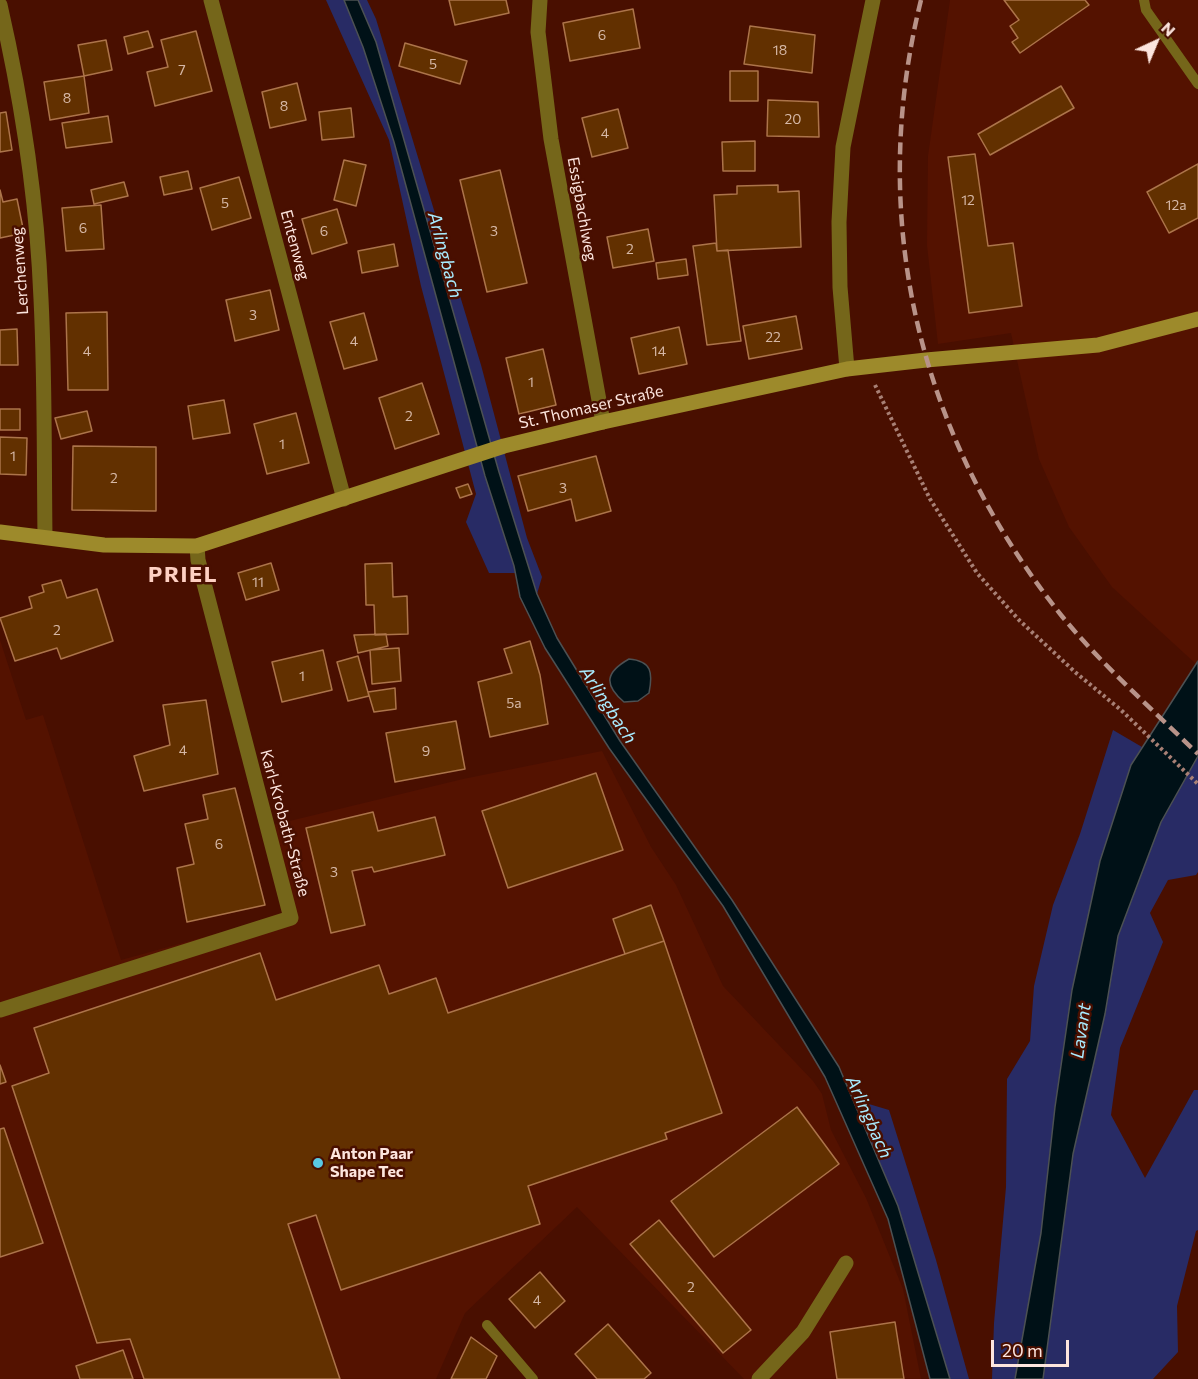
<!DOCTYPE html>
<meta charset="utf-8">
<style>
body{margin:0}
#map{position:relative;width:1198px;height:1379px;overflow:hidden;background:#490f00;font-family:Commissioner,sans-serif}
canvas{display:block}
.north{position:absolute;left:1126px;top:12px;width:60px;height:60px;-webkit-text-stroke:4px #490f00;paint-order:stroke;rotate:44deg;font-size:16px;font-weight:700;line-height:24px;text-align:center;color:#fde5de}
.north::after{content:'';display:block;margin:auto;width:21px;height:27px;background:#fde5de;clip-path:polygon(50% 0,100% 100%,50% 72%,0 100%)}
.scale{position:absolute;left:991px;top:1340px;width:78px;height:27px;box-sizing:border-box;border:3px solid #fde5de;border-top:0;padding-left:8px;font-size:18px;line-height:21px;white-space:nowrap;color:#fde5de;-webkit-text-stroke:4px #490f00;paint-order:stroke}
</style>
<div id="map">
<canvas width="1198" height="1379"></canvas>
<div class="north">N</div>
<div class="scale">20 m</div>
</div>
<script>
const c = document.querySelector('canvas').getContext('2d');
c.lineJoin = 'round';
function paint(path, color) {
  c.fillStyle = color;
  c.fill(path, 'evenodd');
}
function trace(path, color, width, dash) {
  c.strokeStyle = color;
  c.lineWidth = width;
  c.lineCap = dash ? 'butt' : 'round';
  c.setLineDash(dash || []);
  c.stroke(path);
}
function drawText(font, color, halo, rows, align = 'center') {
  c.font = font + ' Commissioner,sans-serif';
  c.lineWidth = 5;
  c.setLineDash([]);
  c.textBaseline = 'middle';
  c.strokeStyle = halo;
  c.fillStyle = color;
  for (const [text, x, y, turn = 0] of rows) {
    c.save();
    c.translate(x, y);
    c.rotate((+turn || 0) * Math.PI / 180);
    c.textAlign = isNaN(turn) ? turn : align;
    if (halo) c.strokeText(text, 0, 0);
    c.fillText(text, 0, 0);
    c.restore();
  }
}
const built = new Path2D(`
 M950,0H1198V661L1196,664L1112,587L1069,527L1039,459L1011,333L938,344L927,245L928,156Z
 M0,640L26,720L43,715L121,960L295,912L273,825L463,779L602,751L651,847L676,885L723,986L813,1081L822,1094L831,1130L866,1198L903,1289L921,1379H744L577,1207L465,1313L436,1379H0Z`);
const green = new Path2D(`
 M326,0H344L363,47L394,142L485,476L516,573H489L466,522L476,494L421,286L389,140Z
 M358,0H367L376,19L481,365L527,538L542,577L537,594L499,472L376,42Z
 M1113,730L1142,747L1131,765L1100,861L1072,990L1055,1107L1041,1233L1015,1379H992L994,1323L1006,1187L1007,1079L1030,1041L1034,986L1053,905L1080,834Z
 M1198,756V872L1196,875L1168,880L1150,913L1163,942L1120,1048L1111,1115L1145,1178L1194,1090H1198V1230L1196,1231L1177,1306L1178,1352L1153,1379H1043L1073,1154L1105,1014L1118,936L1161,822Z
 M852,1099L889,1110L936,1260L969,1379H950L898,1206Z`);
const water = new Path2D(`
 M344,0H358L376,42L499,472L537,594L557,638L620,741L732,900L839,1067L898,1206L950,1379H930L888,1219L825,1077L723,906L609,748L545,648L520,597L514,566L485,476L394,142L363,47Z
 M629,659C652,661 653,673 649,693L638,701L624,702C603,684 606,672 629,659Z
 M1198,661V756L1161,822L1118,936L1105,1014L1073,1154L1043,1379H1015L1041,1233L1055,1107L1072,990L1100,861L1131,765Z`);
const building = new Path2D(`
 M449,0H506L509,13L455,25Z
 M1004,0H1085L1089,5L1020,53L1012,42L1018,38L1010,26L1019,20Z
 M633,9L640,48L570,61L563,23Z
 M750,26L815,35L812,73L744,64Z
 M148,31L153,47L128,54L124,37Z
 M196,31L212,91L155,106L147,72L168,67L161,40Z
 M106,40L112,70L84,76L78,45Z
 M405,43L467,61L460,84L399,66Z
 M730,71H758V101H730Z
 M84,76L89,113L50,120L44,82Z
 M297,83L306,120L270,128L262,92Z
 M1061,86L1074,108L990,155L978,134Z
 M768,100L818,102L819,137L767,136Z
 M351,108L354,137L322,140L319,112Z
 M618,109L628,148L592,157L582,118Z
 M6,112L12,150L0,152V113Z
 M108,116L112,142L66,148L62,123Z
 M755,141V171H723L722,142Z
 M975,154L988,246L1013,243L1022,306L969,313L948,157Z
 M344,160L366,165L356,206L334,200Z
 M1198,164V218L1169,233L1147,192Z
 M500,170L527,283L487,292L460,180Z
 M188,171L192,189L164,195L160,177Z
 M239,177L251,218L212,230L200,188Z
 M124,182L128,196L94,204L91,190Z
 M778,185V192L799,191L801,247L717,251L714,195L737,194V186Z
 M0,190L3,202L17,199L24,233L0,238Z
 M101,205L104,249L66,251L62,208Z
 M337,209L347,243L312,254L302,219Z
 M648,229L654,261L613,268L607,237Z
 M716,243L717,251L728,250L741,341L707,345L693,246Z
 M394,244L398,266L362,273L358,251Z
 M686,259L688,275L658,279L656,263Z
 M270,290L279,330L235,341L226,300Z
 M107,312L108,390H68L66,313Z
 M364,313L377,360L344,369L330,322Z
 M796,316L802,349L749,359L743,326Z
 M679,327L687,364L639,374L631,338Z
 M17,329L18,365H0V330Z
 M543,349L556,405L519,414L506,358Z
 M422,383L439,434L395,449L379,398Z
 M224,400L230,433L193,439L188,406Z
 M0,409H20V430H0Z
 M87,411L92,431L61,439L55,418Z
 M296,413L309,463L267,474L254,424Z
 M0,437L27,438L26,475L0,474Z
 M73,446L156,447V511L72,510Z
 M596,456L611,511L576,521L571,499L528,511L518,476Z
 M468,484L472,494L460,498L456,488Z
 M271,563L279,590L246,600L238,573Z
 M392,563L393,597L407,596L408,634L375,635L374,605H366L365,564Z
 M61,580L67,598L97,589L113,641L61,659L57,648L15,661L0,618L32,608L29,597L44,592L42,585Z
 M386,634L388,646L358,653L354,635Z
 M530,641L540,675L548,724L490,737L478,682L512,673L504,649Z
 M399,648L401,681L372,684L370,650Z
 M323,650L332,690L282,702L272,662Z
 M358,656L369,696L348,701L337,662Z
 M395,688L396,709L374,712L368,692Z
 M206,700L218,774L144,791L134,756L170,745L163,705Z
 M456,721L465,769L395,782L386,733Z
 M596,773L623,850L508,888L482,811Z
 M235,788L265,905L187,922L177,868L194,864L185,824L208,819L203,795Z
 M373,812L378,831L435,817L445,855L374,872L372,867L352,871L365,925L331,933L306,828Z
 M651,905L664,941L625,954L613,919Z
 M664,941L722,1113L665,1133L667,1139L528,1186L540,1224L341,1290L316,1215L288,1224L340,1379H144L130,1339L97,1343L12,1086L49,1073L34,1028L260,953L276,1000L379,965L389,994L436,978L448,1013Z
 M0,1065L6,1082L0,1084Z
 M797,1107L839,1164L714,1257L671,1201Z
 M4,1128L43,1243L0,1257V1129Z
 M659,1220L751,1330L723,1353L630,1244Z
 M540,1272L565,1301L535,1328L509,1299Z
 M895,1322L904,1379H837L830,1332Z
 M608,1324L651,1373L644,1379H597L575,1354Z
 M471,1337L497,1356L486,1379H451Z
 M123,1350L133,1379H80L76,1366Z`);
const path = new Path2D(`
 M875,385L930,499L977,573L1019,620L1075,672L1121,710L1198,784`);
const lane = new Path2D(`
 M1144,0L1146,10L1198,84
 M487,1325L533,1379`);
const street = new Path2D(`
 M211,0L344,499
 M540,0L538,32L551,139L603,422
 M0,5C22,101 37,200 41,299C45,378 44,458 45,537
 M847,369L840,287L839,222L843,147L873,0
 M0,1010L291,918L198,560L197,546
 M759,1379L803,1332L846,1263`);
const secondary = new Path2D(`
 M0,532L104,545L197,546L504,446L603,422L847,369L926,360L1098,345L1198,319`);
const rail = new Path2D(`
 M921,0C866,221 920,438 1061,615C1100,663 1153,710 1198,754`);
const markers = [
 [318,1163,6,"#59c8e4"]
];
const numberNames = [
 ["6",602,35],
 ["18",780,50],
 ["5",433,64],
 ["7",182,70],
 ["8",67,98],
 ["8",284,106],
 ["20",793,119],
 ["4",605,133],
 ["12",968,200],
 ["5",225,203],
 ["12a",1176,205],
 ["6",83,228],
 ["6",324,231],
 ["3",494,231],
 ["2",630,249],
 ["3",253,315],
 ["22",773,337],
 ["4",354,341],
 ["4",87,351],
 ["14",659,351],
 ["1",531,382],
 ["2",409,416],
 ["1",282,444],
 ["1",13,456],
 ["2",114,478],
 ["3",563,488],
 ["11",258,582],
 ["2",57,630],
 ["1",302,676],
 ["5a",514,703],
 ["4",183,750],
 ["9",426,751],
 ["6",219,844],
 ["3",334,872],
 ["2",691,1287],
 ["4",537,1300]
];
const streetNames = [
 ["Essigbachlweg",582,209,80],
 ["Entenweg",295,245,75],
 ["Lerchenweg",20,271,-94],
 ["St. Thomaser Straße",591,407,-13],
 ["Karl-Krobath-Straße",285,823,75]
];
const poiNames = [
 ["Anton Paar",330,1154],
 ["Shape Tec",330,1172]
];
const waterNames = [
 ["Arlingbach",445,255,75],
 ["Arlingbach",608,705,57],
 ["Lavant",1081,1031,-82],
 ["Arlingbach",869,1117,66]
];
const districtNames = [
 ["PRIEL",183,575]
];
paint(built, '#541200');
paint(green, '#282b65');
paint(water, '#001117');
trace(water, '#4c5153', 1.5);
paint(building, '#623000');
trace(building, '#ac744a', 1.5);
trace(path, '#a88075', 4, [3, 3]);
trace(lane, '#75661a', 10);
trace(street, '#75661a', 15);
trace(secondary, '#9d8a2b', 15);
trace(rail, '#b89389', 4.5, [12, 6]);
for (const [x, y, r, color] of markers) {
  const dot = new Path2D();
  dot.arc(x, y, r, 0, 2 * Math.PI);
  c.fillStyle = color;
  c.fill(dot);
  trace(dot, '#490f00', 2);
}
drawText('14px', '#d6b8a6', null, numberNames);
drawText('16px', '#fde5de', '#490f00', streetNames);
drawText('bold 16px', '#fde5de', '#490f00', poiNames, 'left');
drawText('italic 18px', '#a8ebfe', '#490f00', waterNames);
c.letterSpacing = '1.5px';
drawText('bold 22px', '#fed0c3', '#490f00', districtNames);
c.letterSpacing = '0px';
</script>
